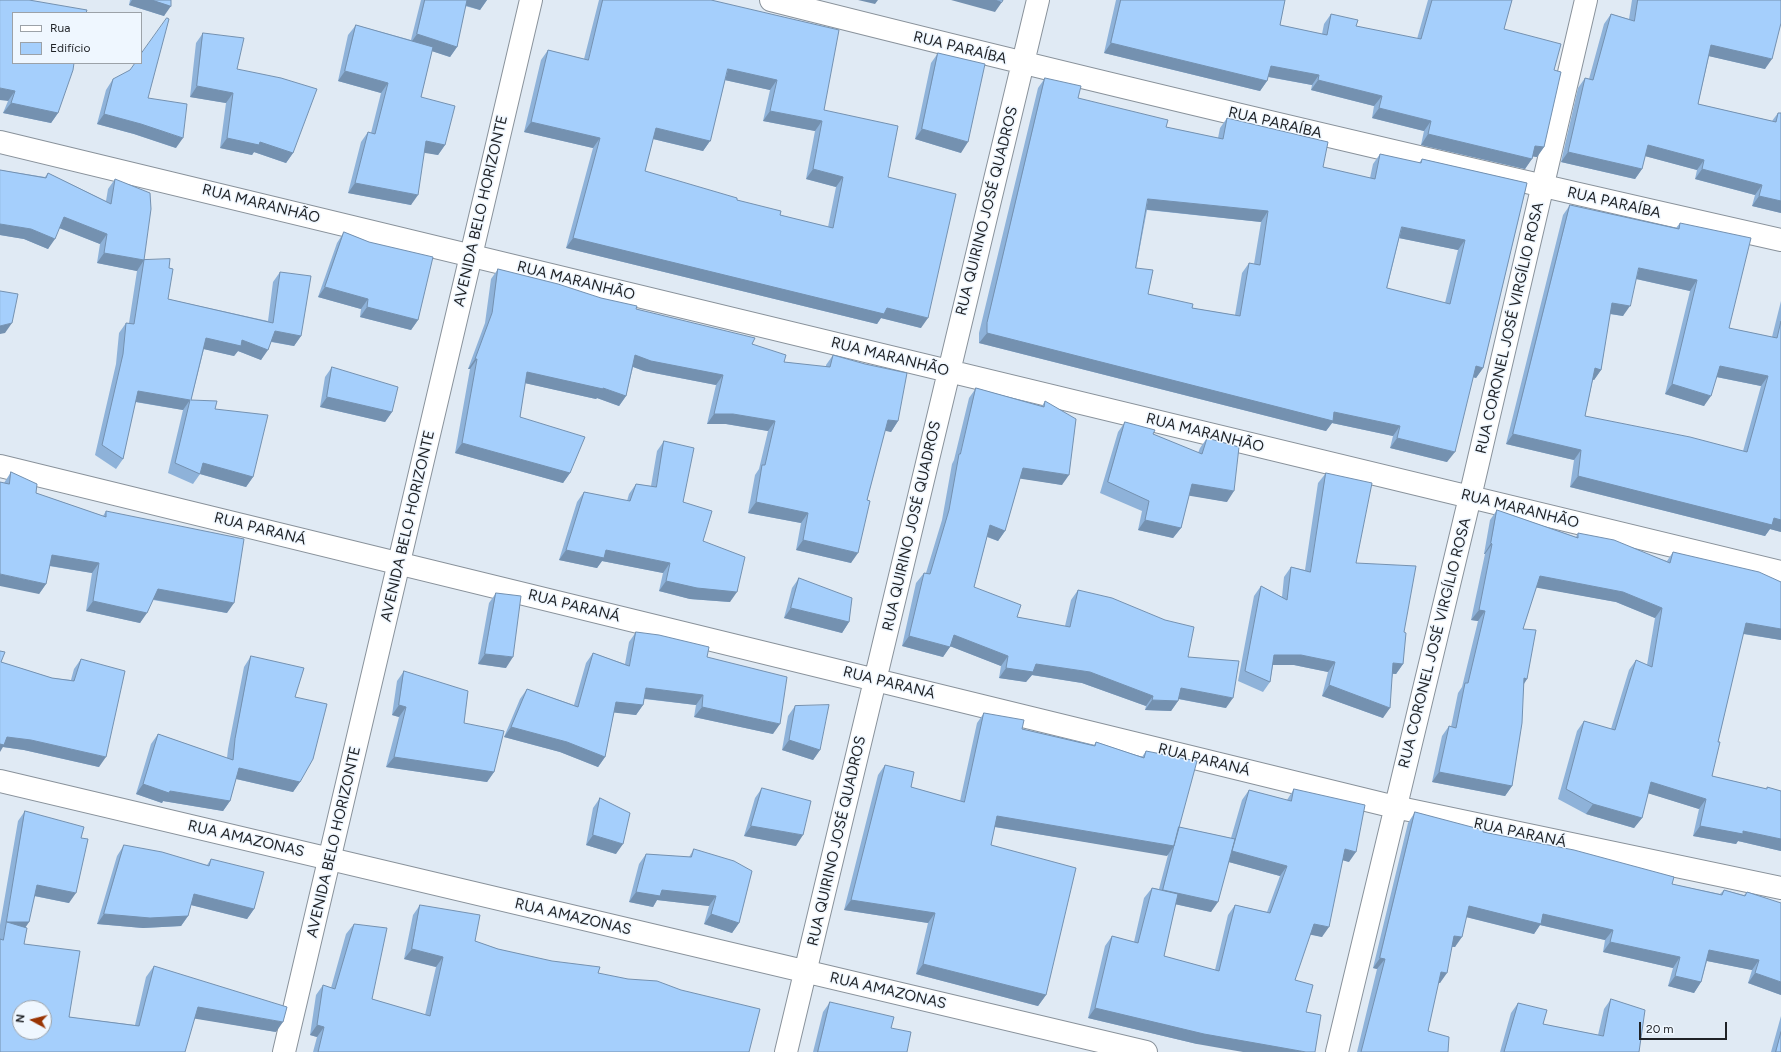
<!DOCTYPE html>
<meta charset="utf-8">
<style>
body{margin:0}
#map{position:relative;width:1781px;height:1052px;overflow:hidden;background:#e0eaf4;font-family:Figtree,sans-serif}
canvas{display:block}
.legend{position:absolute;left:12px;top:12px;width:130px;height:52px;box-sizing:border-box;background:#eff7ff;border:1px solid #9ca2a8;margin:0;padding:5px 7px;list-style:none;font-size:12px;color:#1f2226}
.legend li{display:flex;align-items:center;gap:8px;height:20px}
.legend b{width:20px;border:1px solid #9ca2a8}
.north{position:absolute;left:12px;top:1000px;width:40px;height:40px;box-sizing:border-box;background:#eff7ff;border:1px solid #9ca2a8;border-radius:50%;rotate:277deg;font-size:11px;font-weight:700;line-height:16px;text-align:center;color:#1f2226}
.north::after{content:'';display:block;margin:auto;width:14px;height:18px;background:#993403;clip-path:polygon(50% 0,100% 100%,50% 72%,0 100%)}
.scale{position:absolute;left:1639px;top:1022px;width:88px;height:18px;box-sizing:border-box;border:2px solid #1f2226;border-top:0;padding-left:5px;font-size:12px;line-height:14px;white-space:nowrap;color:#1f2226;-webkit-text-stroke:3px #eff7ff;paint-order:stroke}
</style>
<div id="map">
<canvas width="1781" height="1052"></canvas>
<ul class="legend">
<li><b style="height:5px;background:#fff"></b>Rua</li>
<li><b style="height:11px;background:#a5cffc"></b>Edifício</li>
</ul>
<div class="north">N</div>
<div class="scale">20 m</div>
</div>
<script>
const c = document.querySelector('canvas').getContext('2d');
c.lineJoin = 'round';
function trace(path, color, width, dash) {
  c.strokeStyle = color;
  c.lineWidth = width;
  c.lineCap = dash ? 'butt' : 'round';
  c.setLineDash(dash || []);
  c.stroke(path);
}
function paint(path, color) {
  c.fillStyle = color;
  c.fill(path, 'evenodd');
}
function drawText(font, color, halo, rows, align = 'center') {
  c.font = font + ' Figtree,sans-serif';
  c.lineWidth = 3;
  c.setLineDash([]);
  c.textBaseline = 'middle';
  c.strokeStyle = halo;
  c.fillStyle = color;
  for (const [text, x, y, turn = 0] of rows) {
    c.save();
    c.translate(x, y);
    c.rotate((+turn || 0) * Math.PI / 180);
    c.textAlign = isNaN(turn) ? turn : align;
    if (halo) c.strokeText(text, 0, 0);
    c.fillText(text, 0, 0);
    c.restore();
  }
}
const street = new Path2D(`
 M771,0C1107,85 1444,164 1781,240
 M0,142L1781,572
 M0,466L1395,807L1781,888
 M0,781L1146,1052
 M786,1052L1038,0
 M1337,1052L1470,497L1586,0`);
const secondary = new Path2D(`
 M284,1052L531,0`);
const wall = new Path2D(`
 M0,0L58,113L51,123L3,113L8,101Z
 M130,0H171L164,16L129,5Z
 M421,0H487L480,10L465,6L457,47L450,57L432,51L421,97L445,145L438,155L424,152L411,205L348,193L361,142L368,132L371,133L381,93L338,81L348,35L356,25L411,40Z
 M599,0H711L824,110L888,177L921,328L881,318L877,324L566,248L593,148L524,132L541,60L548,50L584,59ZM725,80L770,90L763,121L815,131L806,179L836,187L828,227L780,215L737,200L645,171L653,139L703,151L710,141Z
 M1116,0H1285L1280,25L1322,34L1324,24L1331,14L1356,26L1417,39L1428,0H1512L1504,29L1554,70L1544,147L1537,157L1533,156L1525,169L1421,145L1424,131L1372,118L1374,106L1311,90L1312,85L1268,77L1267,81L1260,91L1104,53Z
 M1632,0H1781L1765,69L1709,56L1698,104L1772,121L1778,113H1781V213L1752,206L1755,195L1695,179L1697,170L1645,156L1642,169L1635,179L1561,162L1578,88L1585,78L1589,79L1604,24L1611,14L1629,19Z
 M203,33L237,69L293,153L286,163L254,152L252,155L220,148L226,103L190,97L196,43Z
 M938,53L961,153L915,139L931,63Z
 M1045,78L1078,98L1166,127L1218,138L1220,128L1227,118L1323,167L1370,178L1373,164L1380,154L1419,163L1422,159L1527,183L1483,368L1476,378L1473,377L1447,462L1390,448L1393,436L1332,423L1326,431L979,343V333L1038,88ZM1147,210L1261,222L1254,264L1249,263L1242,273L1235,315L1192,308L1148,294L1136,268ZM1399,238L1458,250L1445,303L1387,288Z
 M113,79L148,98L176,148L134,134L97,124L106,90Z
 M0,170L45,177L48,173L106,201L108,189L115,179L144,260L169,268L168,299L268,321L273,282L280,272L301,336L294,346L271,342L261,360L238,351L234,356L204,349L191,400L215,409L253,477L246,487L200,474L193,484L168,473L183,410L135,402L123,459L116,469L95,455L116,364L119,333L126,323H129L137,271L97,263L100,244L59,228L48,249L24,239L0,235Z
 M1570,205L1676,228L1680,223L1729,328L1772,337L1781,301V532L1770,529L1765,536L1570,487L1574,460L1506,444L1563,215ZM1636,279L1690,291L1665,394L1704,406L1716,377L1761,386L1743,451L1585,416L1593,379L1594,380L1601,370L1610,314L1623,316Z
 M344,232L369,242L418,320L411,330L360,317L361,309L318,297L337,243Z
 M498,269L636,309L752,344L784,362L826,367V365L833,355L898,421L891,432L885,430L851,563L796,550L801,523L748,513L755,475L759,469L768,431L726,424H707L716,385L644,371L633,367L626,396L619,406L597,398L596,399L525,383L520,417L570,473L563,483L455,453L470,369H468L485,323L491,279Z
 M332,367L392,412L385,422L320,407L325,377Z
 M976,388L1042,406L1045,401L1062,485L1020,478L1005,531L998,541L987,537L974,587L1017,617L1065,626L1071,600L1078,590L1188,657L1226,708L1178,699V701L1171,711L1145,710L1146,706L1082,683L1032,675L1026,682L999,678L1001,666L950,646L943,657L902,646L916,583L924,573H926L942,520L952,464L954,460L969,398Z
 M1125,422L1198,453L1200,448L1207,438L1227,502L1189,495L1181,528L1173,538L1138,530L1142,511L1100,493L1118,432Z
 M664,441L683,502L703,541L730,602L690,599L659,591L663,573L602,561L597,568L559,560L577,502L584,492L627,501L629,494L636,484L651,486L657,451Z
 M11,472L36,493L103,516L106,511L227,613L153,600L140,623L86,611L92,573L49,566L46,584L39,594L4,483Z
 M1326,473L1356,563L1404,632L1403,664L1396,674H1393L1383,718L1322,696L1328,672L1294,665H1273L1270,682L1263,692L1238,681L1254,596L1261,586L1282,597L1284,577L1291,567L1305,570L1318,483Z
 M1497,510L1576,537L1578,533L1667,561L1673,552L1781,582V640L1743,634L1718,742L1712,776L1767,789V787L1781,791V851L1738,841L1736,844L1693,836L1699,809L1648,793L1642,818L1634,828L1586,814L1558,799L1577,731L1584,721L1611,729L1629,670L1636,660L1647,665L1655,618L1616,602L1536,587L1523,629L1527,679L1524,684L1512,786L1505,796L1432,782L1442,736L1449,726L1451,727L1458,693L1462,687L1478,621L1471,620L1485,554H1484L1490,520Z
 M799,578L849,622L842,633L784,618L792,588Z
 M496,593L506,668L478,664L489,603Z
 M636,632L707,657L773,734L694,717L696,705L644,699L643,705L636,715L614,712L605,757L598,767L560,752L504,737L520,699L527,689L574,705L586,663L593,653L625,664L629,642Z
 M251,656L295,697L300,782L293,792L236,779L230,801L223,811L163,801L162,803L136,794L151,744L158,734L227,758L228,749L244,667Z
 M81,659L99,767L24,750L3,747L1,662L52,678L71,680L74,669Z
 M404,671L464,723L494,772L487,782L386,767L399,717L392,715L397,681Z
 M795,706L820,750L813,760L782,750L788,716Z
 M984,713L1022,729L1094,745L1096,742L1142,757L1146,751L1179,827L1231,838L1242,800L1249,790L1287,800L1294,789L1349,862L1343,860L1322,937L1310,934L1197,1044L1088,1018L1105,946L1112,936L1134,942L1144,898L1152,888L1159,889L1168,855L994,827L991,845L1046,995L1038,1006L916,974L928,923L844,910L878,775L885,765L911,787L960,801L977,723ZM1229,862L1280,876L1267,912L1235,905L1228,915L1215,970L1164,956L1175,904L1211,912Z
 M762,788L796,846L744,836L755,798Z
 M600,798L616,854L586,845L593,808Z
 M25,811L81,838L69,903L34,896L29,922L25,928L24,944L69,1017L135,1025L146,977L154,966L276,1032L195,1018L0,1052V925L18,821Z
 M1415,812L1672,884L1720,894L1724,890L1744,895L1747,892L1781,995L1748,983L1752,970L1707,961L1701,982L1694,993L1668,986L1673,968L1603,952L1605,940L1540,925L1534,934L1466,917L1455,947H1452L1440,983H1438L1428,1031L1448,1052H1357L1377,969L1373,968L1408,823Z
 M124,845L207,865L211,859L254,909L247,919L191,905L188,916L181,926L143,928L97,924L117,856Z
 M694,849L739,923L732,933L704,924L709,906L657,900L653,907L629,902L639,864L646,854L689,857Z
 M420,905L475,941L498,949L598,973L749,1052H313L317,1037L310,1035L316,995L323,985L331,988L346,934L354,924L372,999L425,1015L436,967L404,959L413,915Z
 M1611,999L1639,1052H1500L1511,1013L1518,1003L1543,1024L1598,1035L1604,1009Z
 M830,1002L891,1028L907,1052H813L823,1012Z
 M1781,1016V1052H1771Z`);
const shadedWall = new Path2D(`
 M132,0H152L171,6L164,16L129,5Z
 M464,0H487L480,10L461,4Z
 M858,0H878L875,4Z
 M951,0H995L1002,2L995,12Z
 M417,34L457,47L450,57L410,44Z
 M1111,43L1267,81L1260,91L1104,53Z
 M1711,45L1772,59L1765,69L1704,55Z
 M1271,66L1319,75L1312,85L1264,76Z
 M728,69L777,80L770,90L720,79Z
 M345,71L388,83L381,93L338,81Z
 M1318,80L1382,96L1374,106L1311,90Z
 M197,86L233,93L226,103L190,97Z
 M0,88L15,91L8,101L0,100Z
 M11,103L58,113L51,123L3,113Z
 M1379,108L1431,121L1424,131L1372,118Z
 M770,111L822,121L815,131L763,121Z
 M104,114L141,124L183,138L176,148L134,134L97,124Z
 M531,122L600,138L593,148L524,132Z
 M656,128L710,141L703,151L649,138Z
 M922,129L968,142L961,153L915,139Z
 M1428,134L1532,159L1525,169L1421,145Z
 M227,138L260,142L293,153L286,163L254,152L252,155L220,148Z
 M426,141L445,145L438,155L419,152Z
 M1648,145L1704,160L1697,170L1641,155Z
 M1535,146L1544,147L1537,157L1528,156Z
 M1568,152L1642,169L1635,179L1561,162Z
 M813,169L843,177L836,187L806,179Z
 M1702,169L1762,185L1755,195L1695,179Z
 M355,183L418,195L411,205L348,193Z
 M1759,196L1781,201V213L1752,206Z
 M1148,199L1268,211L1261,222L1141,209Z
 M64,217L107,234L100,244L57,227Z
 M0,224L31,229L55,239L48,249L24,239L0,235Z
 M1402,227L1465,240L1458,250L1394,237Z
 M573,238L887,308L928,318L921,328L881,318L877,324L566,248Z
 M104,253L144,260L137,271L97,263Z
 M1639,268L1697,280L1690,291L1632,278Z
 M325,287L368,299L361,309L318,297Z
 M1612,303L1630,306L1623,316L1605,313Z
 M367,307L418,320L411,330L360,317Z
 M12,323L5,333L0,334V326Z
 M275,331L301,336L294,346L268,341Z
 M987,333L1334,412L1400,426L1393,436L1332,423L1326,431L979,343Z
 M206,338L242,340L268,350L261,360L238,351L234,356L199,348Z
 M635,355L723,375L716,385L644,371L628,365Z
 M475,359H477L470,369H468Z
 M1476,366L1483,368L1476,378L1469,376Z
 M1720,366L1768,376L1761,386L1712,376Z
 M1595,368L1601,370L1594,380L1588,378Z
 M527,372L603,388L626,396L619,406L597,398L596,399L520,382Z
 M1672,384L1711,396L1704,406L1665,394Z
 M138,391L190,400L183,410L131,401Z
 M327,397L392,412L385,422L320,407Z
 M714,414H733L775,421L768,431L726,424H707Z
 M888,420L898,421L891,432L881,430Z
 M1513,434L1581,450L1574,460L1506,444Z
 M1397,438L1455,452L1447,462L1390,448Z
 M462,443L570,473L563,483L455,453Z
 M203,463L253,477L246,487L200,474Z
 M1023,468L1069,475L1062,485L1016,478Z
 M1578,476L1781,520V532L1770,529L1765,536L1570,487Z
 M1192,484L1234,491L1227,502L1185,495Z
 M756,502L808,513L801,523L748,513Z
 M1145,520L1181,528L1173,538L1138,530Z
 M990,525L1005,531L998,541L983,535Z
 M803,540L858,553L851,563L796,550Z
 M1491,543L1492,544L1485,554H1484Z
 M566,550H606L670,563L663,573L602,561L597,568L559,560Z
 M52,555L99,563L92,573L45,565Z
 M0,574L46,584L39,594L0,586Z
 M1540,576L1623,592L1662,608L1655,618L1616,602L1533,587Z
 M666,581L737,592L730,602L690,599L659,591Z
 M158,589L234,603L227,613L151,599Z
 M93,601L147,613L140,623L86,611Z
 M791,608L849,622L842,633L784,618Z
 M1479,610L1485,611L1478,621L1471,620Z
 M1746,623L1781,629V640L1739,633Z
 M954,635L1008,656L1001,666L947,645Z
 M909,636L950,647L943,657L902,646Z
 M485,654L513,657L506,668L478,664Z
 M1274,655H1301L1335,662L1328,672L1294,665H1267Z
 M1393,663L1403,664L1396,674L1386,673Z
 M1036,664L1090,672L1153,696L1146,706L1082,683L1032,675L1026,682L999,678L1006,668Z
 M1524,678L1527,679L1520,689Z
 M1329,685L1390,708L1383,718L1322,696Z
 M646,688L703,695L696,705L639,698Z
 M1181,688L1233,698L1226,708L1174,698Z
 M1152,700L1178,701L1171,711L1145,710Z
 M616,702L643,705L636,715L609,712Z
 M399,705L406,707L399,717L392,715Z
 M702,707L780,724L773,734L694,717Z
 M511,727L567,742L605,757L598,767L560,752L504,737Z
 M7,737L31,740L106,757L99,767L24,750L3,747L0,752V744Z
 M789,740L820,750L813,760L782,750Z
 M394,757L494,772L487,782L386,767Z
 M239,768L300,782L293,792L232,778Z
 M1439,772L1512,786L1505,796L1432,782Z
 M1651,782L1706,799L1699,809L1644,792Z
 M143,784L170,791L230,801L223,811L163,801L162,803L136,794Z
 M1593,804L1642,818L1634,828L1586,814Z
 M997,816L1174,846L1167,856L990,826Z
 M751,826L803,835L796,846L744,836Z
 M1700,826L1743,831L1781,839V851L1738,841L1736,844L1693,836Z
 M593,835L623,844L616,854L586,845Z
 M1345,849L1356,852L1349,862L1338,859Z
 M1232,851L1287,866L1280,876L1225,861Z
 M37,885L76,893L69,903L30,895Z
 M662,890L716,896L709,906L657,900L653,907L629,902L636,892Z
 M1163,890L1218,902L1211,912L1156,900Z
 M194,894L254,909L247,919L187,904Z
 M851,900L935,913L928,923L844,910Z
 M1469,906L1543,914L1613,930L1605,940L1540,925L1534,934L1462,916Z
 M104,914L188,916L181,926L143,928L97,924Z
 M711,914L739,923L732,933L704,924Z
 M7,922H29L22,932Z
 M1314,924L1329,927L1322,937L1307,934Z
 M1454,936L1462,937L1455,947L1447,946Z
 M1610,942L1680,957L1673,968L1603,952Z
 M412,949L443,957L436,967L404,959Z
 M1709,950L1759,960L1752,970L1702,960Z
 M1380,958L1385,959L1377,969L1373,968Z
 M923,964L1046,995L1038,1006L916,974Z
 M1441,972L1447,973L1440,983L1434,982Z
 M1755,973L1781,982V995L1748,983Z
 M1675,976L1701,982L1694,993L1668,986Z
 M198,1007L283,1022L276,1032L191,1018Z
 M1095,1008L1306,1052H1243L1197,1044L1088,1018Z
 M317,1025L324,1027L317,1037L310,1035Z`);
const building = new Path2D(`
 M0,0H29L87,10L86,13H13V63H74L73,70L58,113L11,103L15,91L0,88Z
 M152,0H171V6Z
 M425,0H467L457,47L417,34Z
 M603,0H711L839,30L824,110L898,126L888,177L956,194L928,318L887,308L884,314L573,238L600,138L531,122L548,50L588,60ZM728,69L777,80L770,111L822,121L813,169L843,177L833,228L780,215L781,211L737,200V198L645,171L656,128L710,141Z
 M995,0H1003L1002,2Z
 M1121,0H1285L1280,25L1327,35L1331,14L1358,20L1356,26L1421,39L1432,0H1512L1504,29L1561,44L1554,70L1561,72L1544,147L1535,146L1532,159L1428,134L1431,121L1379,108L1382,96L1318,80L1319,75L1271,66L1267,81L1111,43Z
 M1638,0H1781V23L1772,59L1711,45L1698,104L1776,122L1778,113H1781V201L1759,196L1762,185L1702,169L1704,160L1648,145L1642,169L1568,152L1585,78L1593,80L1611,14L1634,21Z
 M167,18L169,19L148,98L187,104L183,138L141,124L104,114L113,79L130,70L135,63H141V54Z
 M356,25L433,47L421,97L455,106L445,145L426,141L418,195L355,183L368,132L375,134L388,83L345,71Z
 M203,33L244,38L237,69L281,78L317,89L293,153L260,142L259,145L227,138L233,93L197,86Z
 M938,53L985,64L968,142L922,129Z
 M1045,78L1081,86L1078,98L1168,120L1166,127L1223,139L1227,118L1328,142L1323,167L1375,179L1380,154L1421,163L1422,159L1527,183L1483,368L1476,366L1455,452L1397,438L1400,426L1334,412L1333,421L987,333V323ZM1148,199L1268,211L1260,265L1249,263L1240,316L1192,308L1193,304L1148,294L1153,270L1136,268ZM1402,227L1465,240L1450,304L1387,288Z
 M0,170L46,178L48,173L111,204L115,179L150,193L151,209L144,260L104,253L107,234L64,217L55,239L31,229L0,224Z
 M1570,205L1679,229L1680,223L1751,238L1729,328L1777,338L1781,321V520L1774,518L1772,525L1578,476L1581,450L1513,434ZM1639,268L1697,280L1672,384L1711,396L1720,366L1768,376L1747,452L1690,437L1585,416L1595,368L1601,370L1612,303L1630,306Z
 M344,232L369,242L433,257L418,320L367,307L368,299L325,287Z
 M170,259L169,268L173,269L168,299L273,323L280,272L311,276L301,336L275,331L268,350L242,340L241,346L206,338L191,400L217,401L215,409L268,415L253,477L203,463L200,474L175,463L190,400L138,391L123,459L102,445L123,354L126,323L134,324L144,260Z
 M498,269L558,284L601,298L637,306L636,309L755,338L752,344L786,355L784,362L830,367L833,355L865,364L907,373L898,421L888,420L867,500L870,501L858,553L803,540L808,513L756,502L762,465H765L775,421L733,414H714L723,375L651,361L635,355L626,396L603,388V389L527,372L520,417L585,437L570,473L462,443L477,359H475L492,313Z
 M0,291L18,294L12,323L0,326Z
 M332,367L398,387L392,412L327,397Z
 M976,388L1044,407L1045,401L1076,419L1069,475L1023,468L1005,531L990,525L974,587L1021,605L1017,617L1070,627L1078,590L1112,598L1165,620L1194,627L1188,657L1239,661L1233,698L1181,688L1178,701L1152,700L1153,696L1090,672L1036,664L1033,672L1006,668L1008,656L954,635L950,647L909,636L924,573L930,574L949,510L959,454H960Z
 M1125,422L1155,430L1153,434L1202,454L1207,438L1239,447L1234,491L1192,484L1181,528L1145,520L1149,501L1108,482Z
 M664,441L694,448L683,502L712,511L703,541L745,557L737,592L697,588L666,581L670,563L606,550L604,558L566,550L584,492L630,501L636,484L656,487Z
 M11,472L37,484L36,493L106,517V511L244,539L234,603L158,589L147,613L93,601L99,563L52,555L46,584L0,574V482L9,484Z
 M1326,473L1372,483L1356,563L1416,566L1404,632L1406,633L1403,664L1393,663L1390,708L1329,685L1335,662L1301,655H1274L1270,682L1245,671L1261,586L1287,600L1291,567L1310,572Z
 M1497,510L1578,538V533L1614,540L1670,563L1673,552L1759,572L1781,582V629L1746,623L1718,742H1720L1712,776L1767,789V787L1781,791V839L1743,831V834L1700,826L1706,799L1651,782L1642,818L1593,804L1566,789L1584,721L1615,730L1636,660L1652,667L1662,608L1623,592L1540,576L1523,629L1536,630L1527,679L1524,678L1522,723L1512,786L1439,772L1449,726L1456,728L1465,683H1468L1485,611L1479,610L1492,544L1491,543Z
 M799,578L852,598L849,622L791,608Z
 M496,593L521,596L513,657L485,654Z
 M636,632L659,635L709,647L707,657L787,677L780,724L702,707L703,695L646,688L643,705L616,702L605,757L567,742L511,727L527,689L578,707L593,653L629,666Z
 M0,651L5,652L1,662L52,678L74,681L81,659L125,671L106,757L31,740L7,737L4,745L0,744Z
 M251,656L304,668L295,697L327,704L313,759L300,782L239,768L230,801L170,791L169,793L143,784L158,734L233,760L235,739Z
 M404,671L468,691L464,723L504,731L494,772L394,757L406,707L399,705Z
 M829,705L820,750L789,740L795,706Z
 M984,713L1024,720L1022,729L1095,746L1096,742L1144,758L1146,751L1197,761L1174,846L997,816L991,845L1076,868L1046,995L923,964L935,913L851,900L885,765L914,772L911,787L964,802Z
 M762,788L811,801L803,835L751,826Z
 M1294,789L1365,805L1356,852L1345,849L1329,927L1314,924L1295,980L1313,985L1306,1012L1321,1015L1315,1052H1306L1204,1034L1095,1008L1112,936L1138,943L1152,888L1178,894L1164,956L1219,971L1235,905L1270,913L1287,866L1232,851L1249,790L1291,801Z
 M600,798L630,813L623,844L593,835Z
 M25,811L84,827L81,838L88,839L76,893L37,885L29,922H7L27,928L24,944L80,951L69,1017L139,1026L154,966L287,1007L283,1022L198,1007L185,1052H0V939L3,940ZM20,1008H44V1032H20Z
 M1415,812L1483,830V832L1574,850L1674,877L1672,884L1722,895L1724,890L1745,896L1747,892L1781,903V982L1755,973L1759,960L1709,950L1701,982L1675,976L1680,957L1610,942L1613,930L1543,914L1541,924L1469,906L1462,937L1454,936L1447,973L1441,972L1428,1031L1449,1037L1448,1052H1361L1385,959L1380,958Z
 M1179,827L1235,839L1218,902L1163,890Z
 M124,845L162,852L209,866L211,859L264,872L254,909L194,894L188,916L150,918L104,914Z
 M694,849L734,861L752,871L739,923L711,914L716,896L662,890L660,896L636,892L646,854L691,857Z
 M420,905L480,915L475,941L498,949L552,961L600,967L598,973L628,979L657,981L681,990L760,1009L749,1052H318L324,1027L317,1025L323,985L335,989L354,924L387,928L372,999L430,1016L443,957L412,949Z
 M1611,999L1645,1010L1639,1052H1504L1518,1003L1547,1010L1543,1024L1603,1036Z
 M830,1002L894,1017L891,1028L911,1032L907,1052H818Z
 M1781,1032V1052H1776Z`);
const streetNames = [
 ["RUA PARAÍBA",960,48,14],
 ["RUA PARAÍBA",1275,123,13],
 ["RUA PARAÍBA",1614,203,13],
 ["RUA MARANHÃO",261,204,14],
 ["AVENIDA BELO HORIZONTE",481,211,-77],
 ["RUA QUIRINO JOSÉ QUADROS",987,211,-76],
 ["RUA MARANHÃO",576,281,14],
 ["RUA CORONEL JOSÉ VIRGÍLIO ROSA",1510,328,-77],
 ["RUA MARANHÃO",890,357,14],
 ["RUA MARANHÃO",1205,433,14],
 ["RUA MARANHÃO",1520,509,14],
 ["AVENIDA BELO HORIZONTE",408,526,-77],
 ["RUA QUIRINO JOSÉ QUADROS",912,526,-77],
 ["RUA PARANÁ",260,529,14],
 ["RUA PARANÁ",574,606,14],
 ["RUA CORONEL JOSÉ VIRGÍLIO ROSA",1435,643,-76],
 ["RUA PARANÁ",889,683,14],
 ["RUA PARANÁ",1204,760,14],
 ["RUA PARANÁ",1520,833,12],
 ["RUA AMAZONAS",246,839,13],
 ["RUA QUIRINO JOSÉ QUADROS",837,841,-77],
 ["AVENIDA BELO HORIZONTE",334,842,-77],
 ["RUA AMAZONAS",573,917,13],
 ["RUA AMAZONAS",888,991,13]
];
trace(street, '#89929b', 24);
trace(secondary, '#89929b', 24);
trace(street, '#fff', 22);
trace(secondary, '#fff', 22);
paint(wall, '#8eb2d9');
paint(shadedWall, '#7491b0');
paint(building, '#a5cffc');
trace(building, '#7491b0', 1);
drawText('15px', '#1f2226', '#eff7ff', streetNames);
</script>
